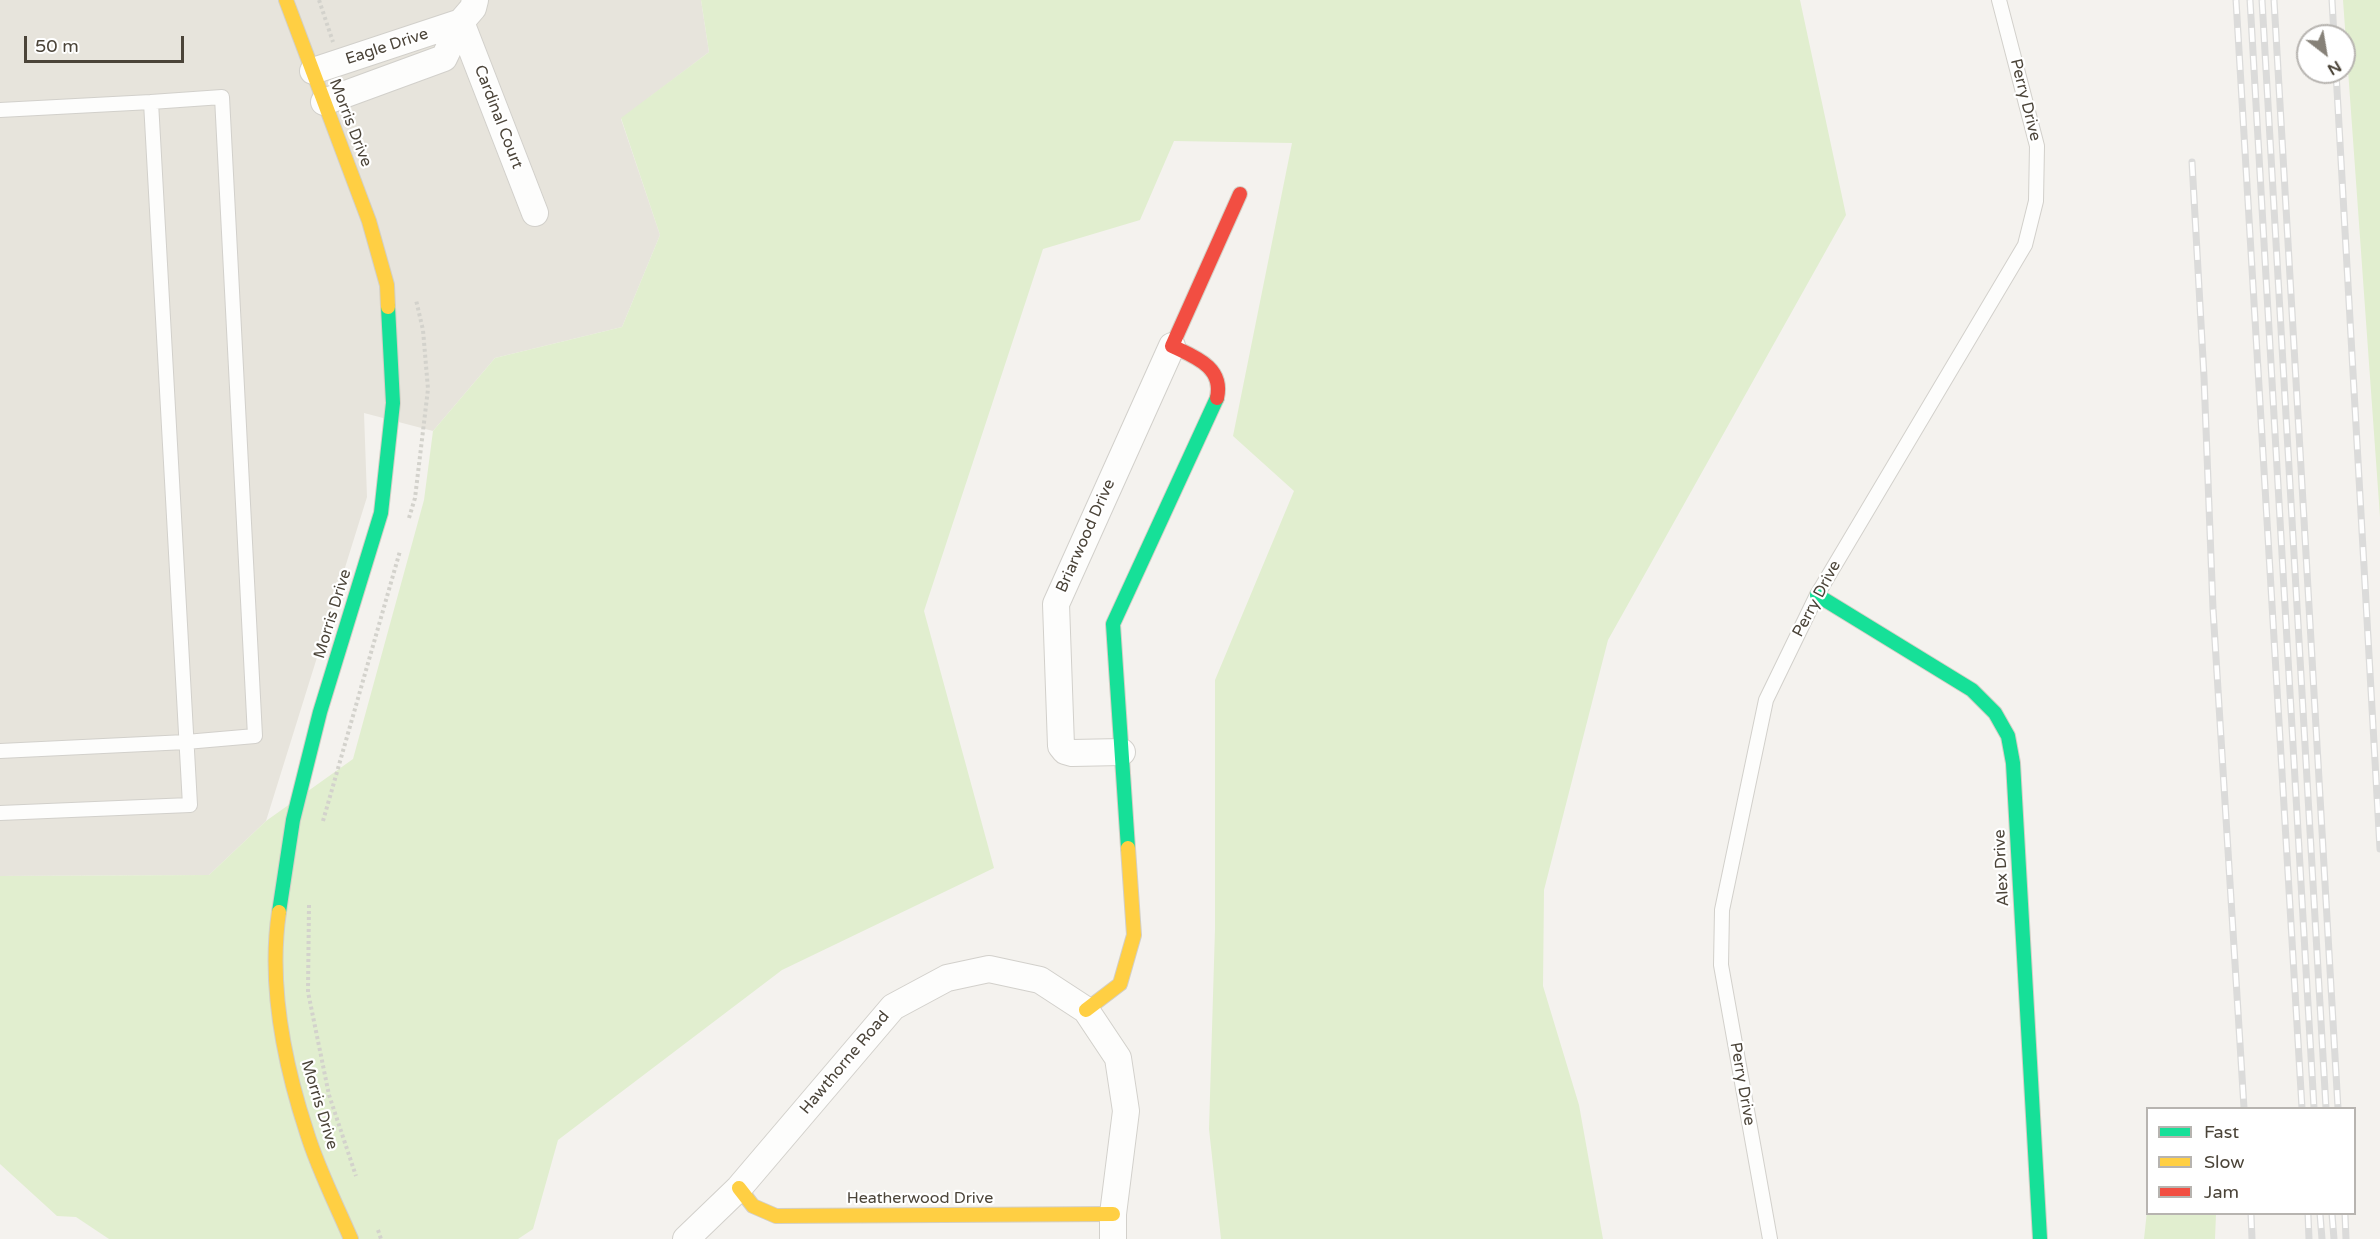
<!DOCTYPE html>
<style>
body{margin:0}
#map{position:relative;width:2380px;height:1239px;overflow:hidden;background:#f4f2ee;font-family:"Varela Round",sans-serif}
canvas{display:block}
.legend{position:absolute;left:2146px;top:1107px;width:210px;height:108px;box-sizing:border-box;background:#fff;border:2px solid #b7b4b0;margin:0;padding:8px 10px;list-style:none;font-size:18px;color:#4b4439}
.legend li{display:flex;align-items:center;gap:12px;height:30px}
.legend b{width:30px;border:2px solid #b7b4b0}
.north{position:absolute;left:2296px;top:24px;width:60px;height:60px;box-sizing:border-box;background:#fff;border:2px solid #b7b4b0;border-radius:50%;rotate:149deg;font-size:16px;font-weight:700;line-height:24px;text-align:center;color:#4b4439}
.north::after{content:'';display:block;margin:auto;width:21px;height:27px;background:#868178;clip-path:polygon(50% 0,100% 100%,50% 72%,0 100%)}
.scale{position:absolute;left:24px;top:36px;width:160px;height:27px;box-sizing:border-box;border:3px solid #4b4439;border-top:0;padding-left:8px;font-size:18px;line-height:21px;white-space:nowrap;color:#4b4439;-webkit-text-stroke:4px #fff;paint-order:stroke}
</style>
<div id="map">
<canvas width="2380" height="1239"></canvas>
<ul class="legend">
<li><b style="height:8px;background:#16e098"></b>Fast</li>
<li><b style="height:8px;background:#ffcf43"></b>Slow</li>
<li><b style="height:8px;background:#f24e42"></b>Jam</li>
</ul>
<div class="north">N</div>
<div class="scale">50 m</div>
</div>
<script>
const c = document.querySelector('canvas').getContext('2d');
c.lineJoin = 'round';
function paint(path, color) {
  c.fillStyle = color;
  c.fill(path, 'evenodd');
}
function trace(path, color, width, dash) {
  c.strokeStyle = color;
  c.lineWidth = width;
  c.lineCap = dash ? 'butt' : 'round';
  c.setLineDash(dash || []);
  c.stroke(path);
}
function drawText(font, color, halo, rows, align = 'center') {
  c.font = font + ' "Varela Round",sans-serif';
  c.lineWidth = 4.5;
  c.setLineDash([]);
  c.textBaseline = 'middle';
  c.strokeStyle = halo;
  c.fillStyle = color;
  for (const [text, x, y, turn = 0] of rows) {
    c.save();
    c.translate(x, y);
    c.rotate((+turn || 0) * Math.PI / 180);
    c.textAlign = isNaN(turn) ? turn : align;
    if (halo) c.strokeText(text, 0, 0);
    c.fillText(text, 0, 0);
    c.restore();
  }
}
const residential = new Path2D(`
 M0,0H701L709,52L621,119L660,235L622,327L495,358L433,431L364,413L367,497L266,821L209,875L0,876Z`);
const green = new Path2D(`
 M701,0H1800L1846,215L1608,640L1544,890L1543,986L1579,1105L1603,1239H1221L1209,1129L1215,929V680L1294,491L1233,436L1292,143L1174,141L1140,220L1043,249L924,611L994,868L782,970L558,1140L533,1229L518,1239H109L76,1217L57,1216L0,1164V876L209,875L266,821L353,759L424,500L433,431L495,358L622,327L660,235L621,118L709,52Z
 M2343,0H2380V517Z
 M2147,1211L2148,1214H2216L2215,1239H2144Z`);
const path = new Path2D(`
 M319,0L333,42
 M409,518L415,498L428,389L423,330L416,300
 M323,821L400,551
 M309,905L308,992L329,1095L356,1176
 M378,1230L381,1239`);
const lane = new Path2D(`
 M0,110L151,102L190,805L0,813
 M0,751L186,742L255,736L222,97L151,102
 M1770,1239L1721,965L1722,910L1766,700L1817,595L2025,245L2036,201L2037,146L1999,0`);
const street = new Path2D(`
 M461,22L535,213
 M313,71L461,22
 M324,102L444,58L461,22L473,8L475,0
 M1122,752L1072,753L1065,751L1061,746L1056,604L1172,346
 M686,1239L739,1188L893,1007L947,978L989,969L1040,980L1086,1010L1118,1058L1126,1111L1113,1214V1239`);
const fast = new Path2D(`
 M1817,595L1972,690L1995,713L2008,736L2013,763L2040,1239
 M1128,848L1113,624L1217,398
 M279,912L293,820L320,712L381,513L393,403L388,307`);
const slow = new Path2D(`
 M286,0L369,221L387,285L388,307
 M279,912C268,986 284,1063 307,1133C318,1169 336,1204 351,1239
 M1086,1010L1120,984L1134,935L1128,848
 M739,1188L753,1206L776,1216L1113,1214`);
const jam = new Path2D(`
 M1217,398C1224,367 1195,357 1172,346L1240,194`);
const rail = new Path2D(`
 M2236,0L2302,1108
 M2250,0L2314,1108
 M2262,0L2326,1108
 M2274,0L2338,1108
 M2332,0L2334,36
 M2336,72L2380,849
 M2192,162L2204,377L2213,609L2244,1108
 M2251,1214L2252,1239
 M2308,1214L2309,1239
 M2320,1214L2322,1239
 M2332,1214L2334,1239
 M2345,1214L2346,1239`);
const streetNames = [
 ["Eagle Drive",387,47,-18],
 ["Perry Drive",2025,100,76],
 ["Cardinal Court",498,117,69],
 ["Morris Drive",350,123,69],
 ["Briarwood Drive",1086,536,-66],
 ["Perry Drive",1817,599,-62],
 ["Morris Drive",333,614,-73],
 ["Alex Drive",2002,868,-93],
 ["Hawthorne Road",845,1063,-50],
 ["Perry Drive",1742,1084,80],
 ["Morris Drive",319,1105,73],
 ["Heatherwood Drive",920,1199]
];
paint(residential, '#e7e4dc');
paint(green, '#e1eecf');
trace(lane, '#d2d0cb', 16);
trace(street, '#d2d0cb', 28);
trace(fast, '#d3cfc5', 16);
trace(slow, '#d3cfc5', 16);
trace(jam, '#d3cfc5', 16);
trace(path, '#d3d2cc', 4, [3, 3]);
trace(lane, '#fdfdfc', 14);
trace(street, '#fdfdfc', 26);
trace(fast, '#16e098', 14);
trace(slow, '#ffcf43', 14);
trace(jam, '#f24e42', 14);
trace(rail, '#dbdbda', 7);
trace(rail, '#fff', 4.5, [14]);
drawText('16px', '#4b4439', '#fff', streetNames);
</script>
